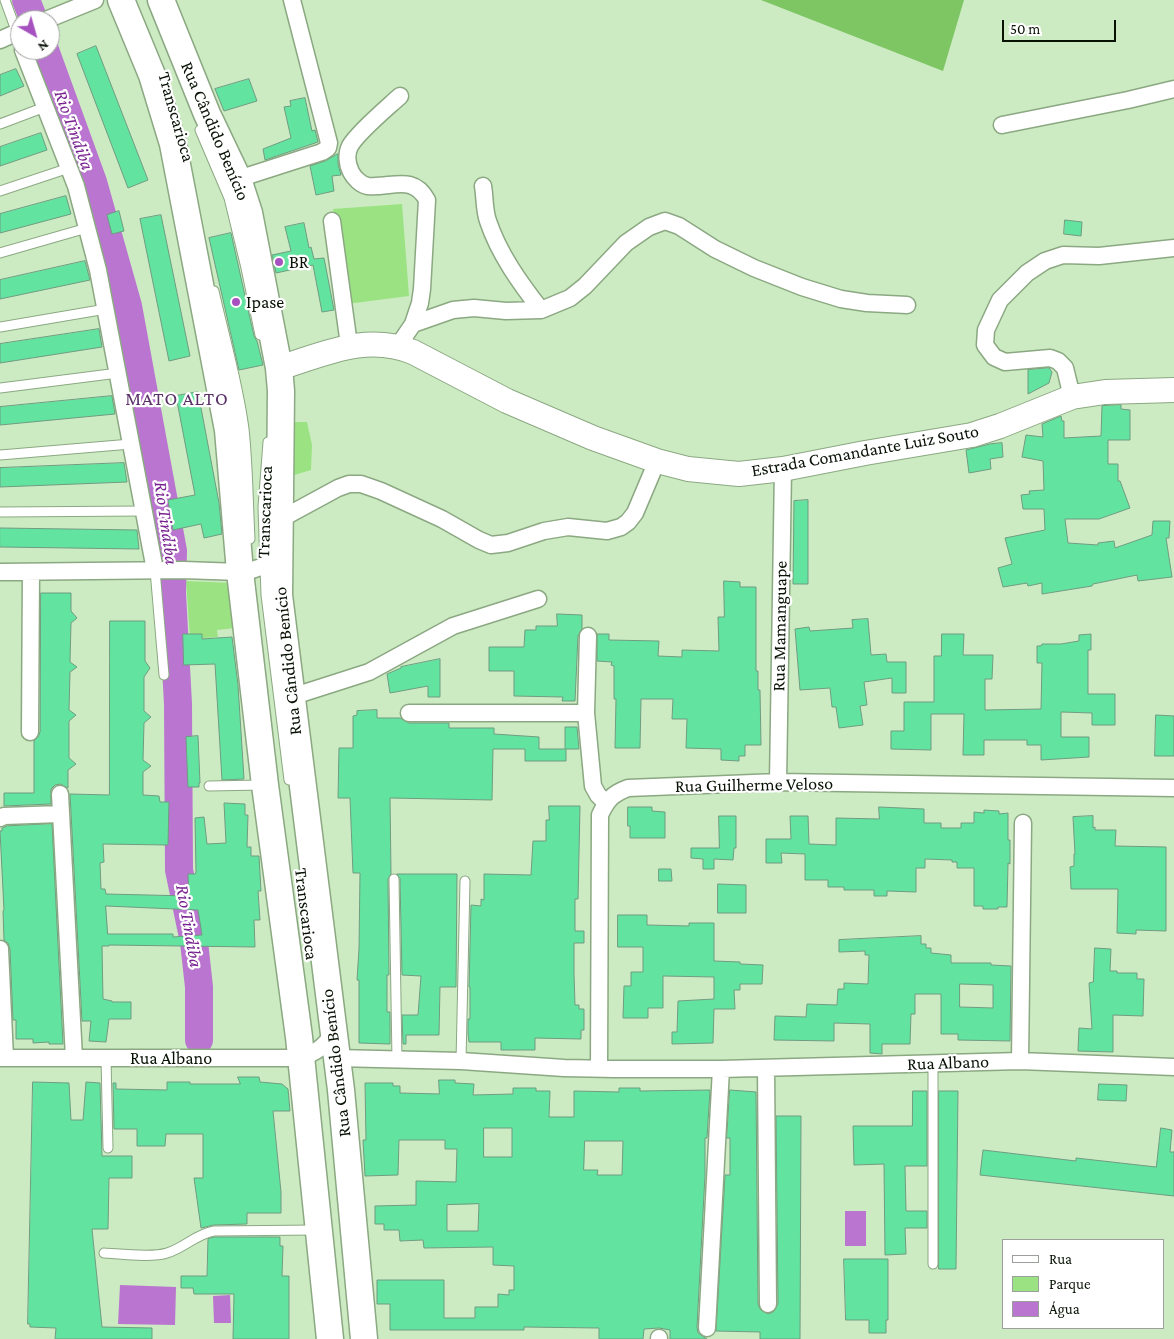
<!DOCTYPE html>
<meta charset="utf-8">
<style>
body{margin:0}
#map{position:relative;width:1174px;height:1339px;overflow:hidden;background:#ccebc2;font-family:"Crimson Pro",serif}
canvas{display:block}
.legend{position:absolute;left:1002px;top:1239px;width:162px;height:90px;box-sizing:border-box;background:#fff;border:1px solid #9ca09b;margin:0;padding:6px 9px;list-style:none;font-size:15px;color:#081205}
.legend li{display:flex;align-items:center;gap:10px;height:25px}
.legend b{width:25px;border:1px solid #9ca09b}
.north{position:absolute;left:10px;top:10px;width:50px;height:50px;box-sizing:border-box;background:#fff;border:1px solid #9ca09b;border-radius:50%;rotate:142deg;font-size:14px;font-weight:700;line-height:20px;text-align:center;color:#081205}
.north::after{content:'';display:block;margin:auto;width:18px;height:22px;background:#a651bf;clip-path:polygon(50% 0,100% 100%,50% 72%,0 100%)}
.scale{position:absolute;left:1002px;top:20px;width:114px;height:22px;box-sizing:border-box;border:2px solid #081205;border-top:0;padding-left:6px;font-size:15px;line-height:18px;white-space:nowrap;color:#081205;-webkit-text-stroke:4px #fff;paint-order:stroke}
</style>
<div id="map">
<canvas width="1174" height="1339"></canvas>
<ul class="legend">
<li><b style="height:6px;background:#fff"></b>Rua</li>
<li><b style="height:14px;background:#9be382"></b>Parque</li>
<li><b style="height:14px;background:#ba75d0"></b>Água</li>
</ul>
<div class="north">N</div>
<div class="scale">50 m</div>
</div>
<script>
const c = document.querySelector('canvas').getContext('2d');
c.lineJoin = 'round';
function paint(path, color) {
  c.fillStyle = color;
  c.fill(path, 'evenodd');
}
function trace(path, color, width, dash) {
  c.strokeStyle = color;
  c.lineWidth = width;
  c.lineCap = dash ? 'butt' : 'round';
  c.setLineDash(dash || []);
  c.stroke(path);
}
function drawText(font, color, halo, rows, align = 'center') {
  c.font = font + ' "Crimson Pro",serif';
  c.lineWidth = 4.5;
  c.setLineDash([]);
  c.textBaseline = 'middle';
  c.strokeStyle = halo;
  c.fillStyle = color;
  for (const [text, x, y, turn = 0] of rows) {
    c.save();
    c.translate(x, y);
    c.rotate((+turn || 0) * Math.PI / 180);
    c.textAlign = isNaN(turn) ? turn : align;
    if (halo) c.strokeText(text, 0, 0);
    c.fillText(text, 0, 0);
    c.restore();
  }
}
const green = new Path2D(`
 M402,204L409,296L347,304L333,209Z
 M290,422H307L312,445L311,470L291,476Z
 M186,581L233,583L235,628L217,630L218,637L190,639Z`);
const forest = new Path2D(`
 M761,0H964L943,71Z`);
const water = new Path2D(`
 M845,1211H866V1246H845Z
 M120,1285L176,1287L175,1325L118,1324Z
 M230,1295L231,1323H214L213,1296Z`);
const river = new Path2D(`
 M26,0L34,20
 M45,50L93,182L128,306L173,551L172,593L178,704L179,870L194,942L199,987V1040`);
const building = new Path2D(`
 M96,46L148,180L128,188L77,54Z
 M16,69L24,86L0,96V75Z
 M249,79L257,101L224,111L215,89Z
 M305,98L312,131L315,130L318,142L265,160L263,149L291,138L284,107L291,106L290,101Z
 M41,133L47,150L0,166V147Z
 M338,154V164L341,175L332,176L334,191L316,195L310,166L325,161Z
 M66,196L71,214L0,233V214Z
 M119,211L124,231L112,234L107,215Z
 M161,215L190,356L169,361L140,219Z
 M1065,220L1082,222L1081,236L1064,234Z
 M304,223L309,248L311,247L314,259L324,258L334,310L322,312L313,265L276,273L272,255L291,251L285,227Z
 M231,233L254,336L257,341L263,365L239,370L209,238Z
 M85,261L90,280L0,299V280Z
 M99,329L102,347L0,363V344Z
 M1049,368L1052,372L1049,383L1028,394V370Z
 M198,392L219,503L222,534L204,538L201,524L173,530L168,500L195,495L176,396Z
 M112,396L115,414L0,425V407Z
 M1121,405V409L1130,410V440H1108V464H1118V481H1120L1130,508L1099,519H1065L1068,543L1098,545V543L1114,541L1115,548L1152,535L1153,521H1170L1169,538H1166L1172,577L1138,581L1137,575L1093,584L1092,586L1042,594V583L1028,586L1027,583L1003,587L998,568L1012,564L1005,538L1045,530L1044,509H1023L1021,495L1030,494L1029,491L1044,490L1043,461L1022,457L1026,435L1043,437L1042,424L1061,416L1062,421H1064V438L1101,436L1102,406Z
 M1002,443L1003,457L990,459L991,469L969,473L966,450L990,444Z
 M124,463L127,482L0,487V468Z
 M808,500V584H793L794,501Z
 M0,528L137,530L139,549L0,547Z
 M724,581L740,582V587H756V671H758V690H760L761,745H745V756H739V761L721,760V749L686,748L687,719H672L673,699H641L640,748H615L616,699H614V666L611,665L612,662L597,661V634H609V640L659,641L658,656L682,657V650L719,651L718,617H724Z
 M41,593H71V611L77,618L71,623L70,662L77,667L70,672L69,710L76,715L69,721V758L76,764L68,770V788L60,784L55,785L51,789V804L4,806V793H34V741L38,737L40,732Z
 M557,614L582,615V629L578,636L575,701H562L563,697L514,696V671H489V647H524L525,630H536V626H557Z
 M868,619L871,655L886,654L887,662H906V693H892V678L864,682L867,705L860,706L863,725L839,728L836,707H832L830,688L800,690L795,629L809,627L810,631L853,628L852,620Z
 M110,621H145V661L150,668L144,677V711L151,717L144,723L143,760L151,766L143,772V795L159,796L160,802H169L168,845L103,844L104,862L100,863L101,889H105L106,894L189,896L188,874H195L196,872L195,818L204,817L207,844L226,843L224,803L245,804V815H248L247,847H251V856H259L261,891H258L260,920H254L255,947L109,945V946H102L103,999L112,1001V1002H131V1019H109L106,1042L89,1041L91,1021H82L70,794L109,795ZM106,906L198,910L202,935L173,937V934H108Z
 M183,634H202V639L232,637L238,685L244,779L222,780L215,664L184,665Z
 M942,634H964L963,655H993L992,679H985V710L1041,709L1042,663H1037V646H1041L1042,644H1061L1079,641V635L1091,634V650H1088V694H1115V725H1092V713L1061,712V737H1089V757L1041,760V745H1027V740H984V755H963L964,714H931V750L891,749V731H904V702H934V656H941Z
 M440,659V697H428V686L390,693L387,674L401,668V667Z
 M377,710V718H400L409,723H449V728H494V734L539,737V749H565V727H577L579,749H566V761H525V749H493L492,800L390,798L391,874L388,879L389,975H387V1012H390V1044L359,1043V980H357L359,949L360,873H353L350,798H338L339,748H353V716L357,715V711Z
 M1156,715L1174,716V756H1155Z
 M198,736L200,783H199V787H188L186,737Z
 M549,806H580L578,899H575V931H584V943H574V974L575,1005H579V1009H584V1030H581V1039L535,1038V1050H501V1042H469L468,1034V1019H470V987H469L471,905L481,906V899L484,900V874L531,875L533,841H546V820H549Z
 M628,807H652V811L665,812V838H630V826H628Z
 M879,807L924,809V823H941V828H961V823H974V812L984,813V810L999,811V814L1008,813V840H1010V864L1008,863L1007,907H998V909H983V906H974V868H957V862H952V860L925,859V868H916V892L887,891V896H874V890H844V887H828V880H805V854L781,853L782,863H766V839H791L790,816H808L809,844L836,845V818L879,819Z
 M719,816H736V848H734L733,860L714,859V869H703V859L691,858V848H719Z
 M1093,816V828L1095,827V830H1116L1115,846L1166,847V931L1136,930V934L1117,933L1118,889H1071L1070,867L1074,866V854H1075L1073,817Z
 M52,824L63,1044H49V1042L33,1043V1039H16V1020H13L10,949L8,943L4,940L3,911L4,910L0,831H2V828L7,826Z
 M659,869H671L672,881H659Z
 M397,874H457L456,987H440L439,1035H406V1044H403L402,1015H418L421,976L402,975L400,879Z
 M718,884L746,885V913H718Z
 M618,915H647V925L689,926V923H714V961L740,962V964L763,965L762,984H740V990H734L735,1009H714L713,1043L672,1044V1032H677L678,1001L714,999V977L663,976V1008H648V1018H623L624,986H631V972H643V947H618Z
 M921,936V944H926V948H931V953L951,955V963H991V965L1011,966L1010,1041L958,1040V1034H941V994H915V1014H911L910,1044H882V1054L870,1053V1024L834,1023V1041L774,1040L775,1016L806,1017L807,1004L837,1005L838,989H844V983L868,984L869,955H865V951L839,952V940ZM960,984L993,985V1008L960,1007Z
 M1095,948L1111,949L1110,971H1117V973H1137V979H1144L1143,1016L1113,1015V1052L1078,1051L1079,1028L1092,1029L1089,983L1093,982Z
 M238,1077H259L260,1082L282,1084L288,1089L290,1111H273L281,1192V1213H247V1224L214,1225L201,1228L194,1178H203V1134H166L165,1146H137V1129H114L113,1083H116V1089L167,1090V1082H190V1084H240Z
 M439,1080H455V1083L474,1084L473,1095L513,1094V1088H536V1091H550L549,1117H574V1091L619,1092V1088H640V1091L710,1090L707,1138H705V1175L697,1327L698,1333L707,1339H670V1330L659,1328L644,1329L643,1339H599V1328L524,1327V1330H390V1304H377V1280H444V1318H475V1307H498V1294L509,1295V1290H514V1266L493,1265V1247L424,1248L423,1240L400,1241L399,1230H384V1224H375V1206L416,1205V1181L456,1182L457,1149H445V1140H399L398,1175L365,1176L363,1140H366L365,1083H393V1086H400V1093L439,1094ZM484,1128H512V1157H484ZM585,1141H623L622,1175H597L598,1170H584ZM479,1204L478,1231H447V1205Z
 M33,1082L69,1083L71,1120H83L86,1082L100,1083L102,1156H132V1178H109L108,1229H92L102,1327L152,1328V1339H55L56,1328L30,1327V1324H28Z
 M1099,1084L1127,1085L1126,1101L1098,1100Z
 M730,1090L756,1092L758,1304L760,1309L768,1314L773,1312L778,1304L776,1116H801L800,1339H760V1332L716,1331L725,1175H730V1138H727Z
 M913,1091H927V1166H905L906,1211H927V1228H905L906,1254L885,1255L884,1164L854,1165L853,1126H912Z
 M939,1091H958L956,1269H939Z
 M1161,1128L1172,1130L1170,1152H1174V1196L980,1175L983,1150L1076,1161V1158L1156,1167Z
 M215,1237H280V1246H283L282,1276H289V1339H233L234,1294H194L193,1288H181V1276H207L208,1239Z
 M844,1259H888V1320H886V1333H869V1320H846Z`);
const lane = new Path2D(`
 M5,0L17,33
 M0,124L45,107
 M200,130L229,198L246,268L260,335
 M0,191L69,168
 M0,253L87,228
 M214,291C224,336 238,382 244,429C248,465 248,502 250,539
 M0,327L106,309
 M0,388L118,373
 M268,442L263,507L266,595L289,780
 M0,455L131,444
 M0,512L144,511
 M155,570L164,675
 M209,786L262,785
 M394,879L397,1060
 M106,1058L108,1148
 M461,1061L465,881
 M933,1064V1264
 M104,1253C121,1254 152,1258 167,1253C184,1248 196,1234 214,1231L316,1230`);
const street = new Path2D(`
 M46,20L95,0
 M0,40L20,31
 M23,50L76,186L98,270L155,570
 M400,96C387,108 358,132 350,146C346,154 347,164 351,172C354,178 361,185 368,186C392,188 413,174 427,200L422,289L420,303L413,324
 M1002,125L1128,100L1174,89
 M238,179L322,152L328,148L329,143L292,0
 M483,186C485,197 484,210 488,221C499,254 520,283 541,310
 M332,221L349,345
 M398,346L413,324L453,310L474,308L506,311L541,310L570,298L585,286L626,243L649,227L665,221L679,226L715,249L754,268L802,287L841,299L867,303L907,305
 M1072,397L1065,368L1058,361L1050,358L1005,362L994,357L985,345L986,330L1000,300L1027,273L1045,261L1063,255L1099,256L1174,248
 M279,520L338,488L349,484H361L381,491L442,519L479,540L491,545L508,543L544,531L568,527L607,531L621,527L628,522L635,513L657,461
 M0,572L183,570L240,572L252,570L264,566L278,555
 M588,636L586,713L593,786L598,795L606,803
 M291,697L369,672L453,626L538,599
 M409,713H586
 M30,732L31,572
 M778,782L783,469
 M60,794L74,1058
 M0,818L4,816L60,814
 M0,949L5,1058
 M0,1058H300C315,1053 325,1047 333,1033
 M336,1058L461,1061L564,1068L615,1069H721L1020,1061L1174,1067
 M1020,1061L1023,823
 M599,1068L600,815C607,800 612,794 628,788L778,782L1174,788
 M766,1068L768,1304
 M707,1328L721,1069
 M659,1339V1338`);
const secondary = new Path2D(`
 M279,368C325,354 366,333 413,352L507,401L593,438L657,461L688,469L739,474L783,469L865,453L972,435L1000,426L1072,397L1105,392L1174,390`);
const primary = new Path2D(`
 M121,0L152,75L173,144L228,430L240,572L265,785L299,1037L330,1339
 M161,0L207,114L238,179L249,213L279,368L281,391L279,595L341,1090L364,1339`);
const markers = [
 [279,262,5,"#a651bf"],
 [236,302,5,"#a651bf"]
];
const streetNames = [
 ["Transcarioca",176,117,74],
 ["Rua Cândido Benício",215,131,67],
 ["Estrada Comandante Luiz Souto",865,451,-10],
 ["Transcarioca",265,512,-88],
 ["Rua Mamanguape",780,626,-89],
 ["Rua Cândido Benício",288,661,-96],
 ["Rua Guilherme Veloso",754,785,-1],
 ["Transcarioca",306,914,83],
 ["Rua Albano",171,1058],
 ["Rua Cândido Benício",336,1063,-97],
 ["Rua Albano",948,1063,-2]
];
const poiNames = [
 ["BR",289,262],
 ["Ipase",246,302]
];
const waterNames = [
 ["Rio Tindiba",74,130,70],
 ["Rio Tindiba",166,523,82],
 ["Rio Tindiba",189,926,80]
];
const neighbourhoodNames = [
 ["MATO ALTO",177,399]
];
paint(green, '#9be382');
paint(forest, '#7ec564');
paint(water, '#ba75d0');
trace(river, '#ba75d0', 28);
paint(building, '#63e3a0');
trace(building, '#6f9c81', 1);
trace(lane, '#8ba882', 11);
trace(street, '#8ba882', 19);
trace(secondary, '#8ba882', 26);
trace(primary, '#8ba882', 29);
trace(lane, '#fff', 9);
trace(street, '#fff', 16);
trace(secondary, '#fff', 24);
trace(primary, '#fff', 26);
for (const [x, y, r, color] of markers) {
  const dot = new Path2D();
  dot.arc(x, y, r, 0, 2 * Math.PI);
  c.fillStyle = color;
  c.fill(dot);
  trace(dot, '#fff', 2);
}
drawText('18px', '#081205', '#fff', streetNames);
drawText('18px', '#081205', '#fff', poiNames, 'left');
drawText('italic 19px', '#782290', '#fff', waterNames);
c.letterSpacing = '1px';
drawText('19px', '#5b3268', '#fff', neighbourhoodNames);
c.letterSpacing = '0px';
</script>
